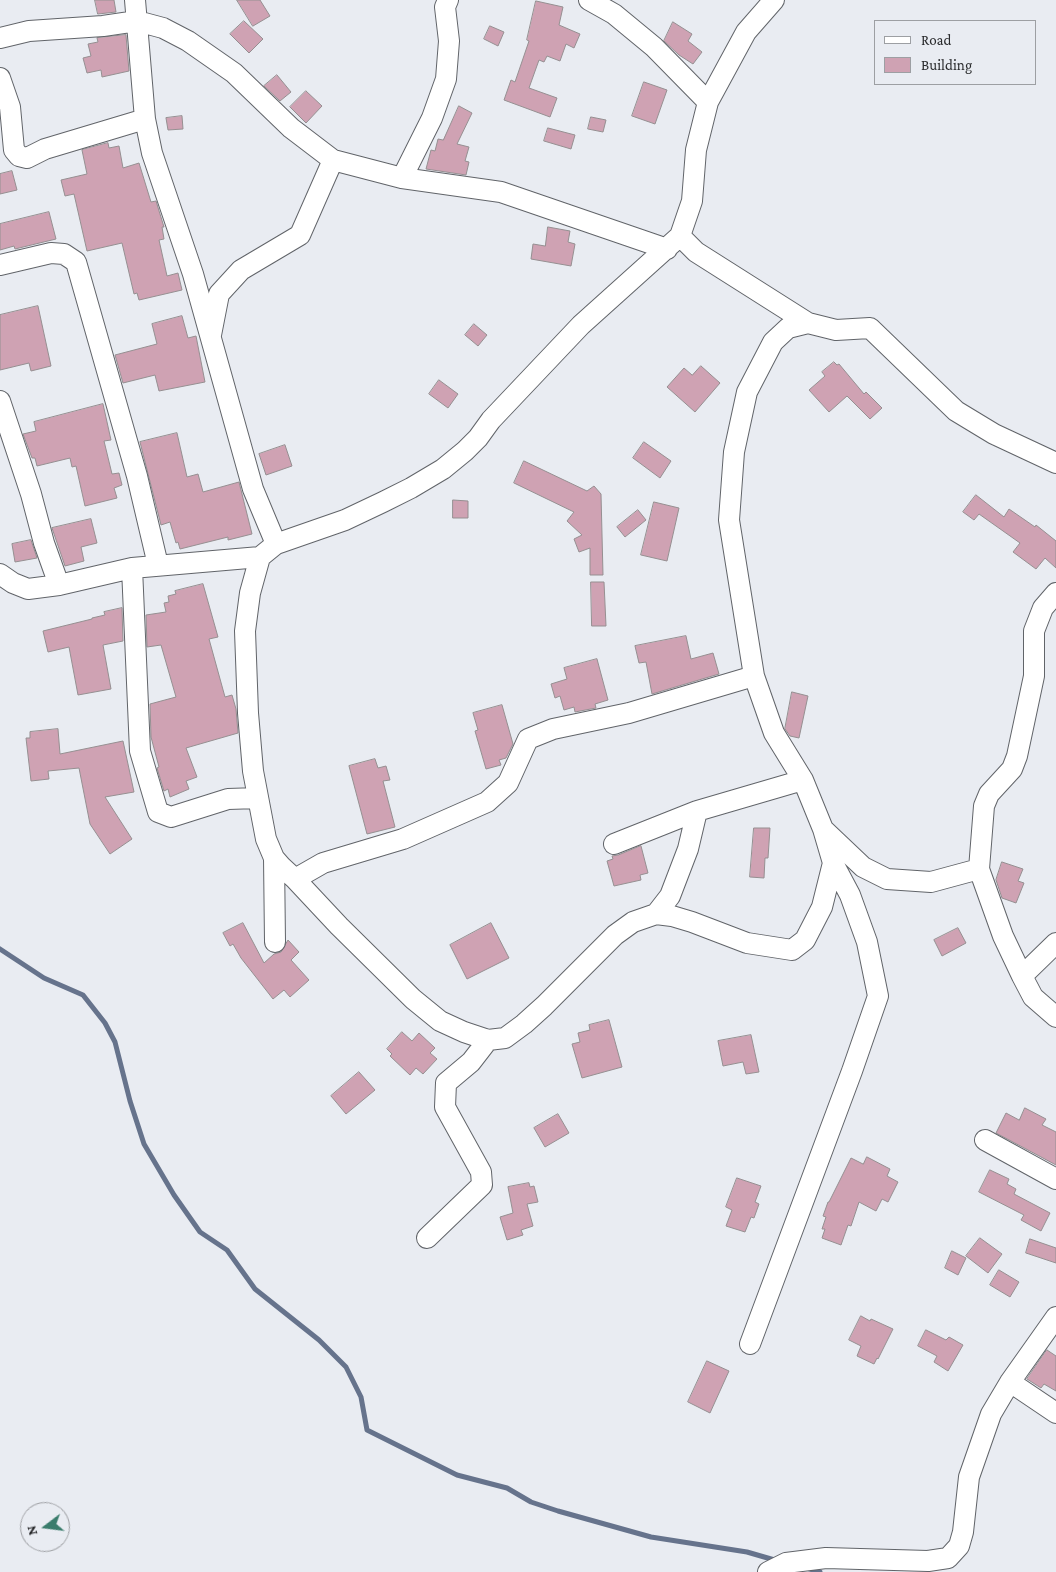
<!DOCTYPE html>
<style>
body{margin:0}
#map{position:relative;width:1056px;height:1572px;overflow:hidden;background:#e9ecf2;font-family:"Crimson Pro",serif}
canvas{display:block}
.legend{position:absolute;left:874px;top:20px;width:162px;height:65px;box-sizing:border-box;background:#e9ecf2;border:1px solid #9d9fa3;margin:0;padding:6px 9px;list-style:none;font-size:15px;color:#2a2b2d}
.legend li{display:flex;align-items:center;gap:10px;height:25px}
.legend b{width:25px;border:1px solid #9d9fa3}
.north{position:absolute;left:20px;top:1502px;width:50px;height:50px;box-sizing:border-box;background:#e9ecf2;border:1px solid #9d9fa3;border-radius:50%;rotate:255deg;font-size:14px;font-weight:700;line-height:20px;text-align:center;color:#2a2b2d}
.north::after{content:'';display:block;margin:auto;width:18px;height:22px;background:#3a7c6c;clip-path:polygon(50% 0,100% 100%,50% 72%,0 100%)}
</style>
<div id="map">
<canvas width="1056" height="1572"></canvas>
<ul class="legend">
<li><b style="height:6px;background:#fff"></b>Road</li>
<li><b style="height:14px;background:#cfa2b3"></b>Building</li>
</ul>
<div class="north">N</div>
</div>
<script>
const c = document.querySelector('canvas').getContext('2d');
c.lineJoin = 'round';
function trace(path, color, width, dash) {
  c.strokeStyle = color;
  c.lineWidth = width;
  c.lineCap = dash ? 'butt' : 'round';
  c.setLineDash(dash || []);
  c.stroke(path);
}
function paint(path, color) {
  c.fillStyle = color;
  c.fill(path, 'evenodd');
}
const stream = new Path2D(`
 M0,949L44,978L83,995L105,1023L115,1042L130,1101L144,1144L174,1195L200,1232L227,1250L255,1289L319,1340L346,1367L361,1397L367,1430L457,1475L507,1488L531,1502L558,1511L651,1537L747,1552L778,1561
 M806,1568L820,1572`);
const building = new Path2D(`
 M95,0H114L116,12L98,14Z
 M237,0H260L270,16L253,26Z
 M536,1L563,7L559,25L580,34L574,48L566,44L560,61L547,56L544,62L539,60L529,88L557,98L550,117L504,100L511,80L515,82L529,41L527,40Z
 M244,21L263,39L249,53L230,34Z
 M673,22L692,34L688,41L702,52L693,64L679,55L664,41Z
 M490,26L504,32L498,46L484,39Z
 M126,35L129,71L102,77L101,70L87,73L83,58L91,56L88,44L98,42L97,38Z
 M277,75L291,92L280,101L264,86Z
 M644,82L667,90L655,124L632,116Z
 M306,91L322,106L306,123L290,107Z
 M459,106L472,113L457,144L469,147L465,161L469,162L466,175L426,169L431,150L435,151L438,139L443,140Z
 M182,116L183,129L168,130L166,118Z
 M591,117L606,120L603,132L588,129Z
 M548,128L575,135L571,149L544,141Z
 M108,143L109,148L119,146L123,168L139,163L151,202L156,201L164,227H162L164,239L159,240L167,276L178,273L182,290L139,300L137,293L134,294L122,243L87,251L74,194L65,196L61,180L87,174L82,150Z
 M12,171L17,190L0,194V174Z
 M49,212L56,239L15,249L14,246L0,250V224Z
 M548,227L570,231L568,242L575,244L571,266L531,259L533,244L545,246Z
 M38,306L51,366L31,371L29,363L0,370V315Z
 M182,316L188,338L196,336L205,382L159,391L155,375L123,383L115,355L157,344L152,324Z
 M474,324L487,335L478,346L465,335Z
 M834,362L837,365L839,364L864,394L866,392L882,408L870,419L847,396L829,412L809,390L825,376L822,372Z
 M701,366L720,383L695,412L667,387L684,368L692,375Z
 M439,380L458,394L448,408L429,394Z
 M103,404L111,440L104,441L112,474L119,473L122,485L114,488L117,498L85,506L76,466L72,467L70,458L37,466L35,458H32L23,434L36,431L34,422Z
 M177,433L187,477L198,474L203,492L239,482L252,534L228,540V537L180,549L178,542L176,543L170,522L161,525L140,442Z
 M644,442L671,461L660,478L633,458Z
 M285,445L292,466L266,475L259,454Z
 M524,461L587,491L594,486L601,494L603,575H590V548L579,552L574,539L582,535L567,521L574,512L514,483Z
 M976,495L1004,517L1009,509L1035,527L1036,525L1056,541V568L1045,558L1036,569L1013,552L1020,543L979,514L974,520L963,512Z
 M453,500L468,501V518H453Z
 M654,502L679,508L667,561L641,555Z
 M638,510L646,520L625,537L617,527Z
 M91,519L97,543L81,547L84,561L65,566L52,528Z
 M31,540L37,558L15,562L12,544Z
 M591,582H604L606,626H592Z
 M203,584L218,637L209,639L225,697L232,695L236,709L238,733L186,748L197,777L186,781L189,789L170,797L168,789L164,791L157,768L159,767L151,737L150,704L176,697L161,645L147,647L146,615L166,612L164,603L169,602L168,596L176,594L175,591Z
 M122,608L123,641L103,645L111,689L78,695L69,647L48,652L43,631L92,619V618L105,615L104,612Z
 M686,636L691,659L713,653L719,674L652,694L646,662L639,663L635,646Z
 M597,659L608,700L595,704L596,708L575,712L574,707L564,710L560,696L555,698L551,684L567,679L564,668Z
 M792,692L808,696L799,738L790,736L785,729Z
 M502,705L513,744L506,758L499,760L501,765L486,769L475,731L478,730L473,713Z
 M58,729L60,754L123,741L134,792L105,797L132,839L110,854L90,824L79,768L48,771L49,779L31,781L26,738H30V732Z
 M375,759L378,768L386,766L390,780L383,781L395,827L367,834L349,766Z
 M754,828H770L768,858H765L764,878L750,877Z
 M641,846L648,873L640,875L641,880L614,886L607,861L613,859L612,856L618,855Z
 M1002,862L1023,869L1018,881L1024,883L1016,903L1002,898L996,880Z
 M243,923L264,963L274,954L281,952L288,940L299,952L291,960L309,980L290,997L284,990L273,999L241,958L233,944L230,946L223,933Z
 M491,923L509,958L467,979L450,945Z
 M958,928L966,943L942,956L934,940Z
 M609,1020L622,1067L582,1078L572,1044L580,1042L578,1033L590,1030L589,1025Z
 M402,1032L412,1041L419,1033L435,1048L430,1053L437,1059L423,1074L416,1068L410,1075L390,1056L392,1054L387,1049Z
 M751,1035L759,1072L746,1074L743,1062L723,1066L718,1041Z
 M359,1072L375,1090L346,1114L331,1096Z
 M1025,1108L1046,1119L1042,1125L1056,1132V1165L996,1133L1006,1113L1019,1120Z
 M558,1114L569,1133L545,1147L534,1128Z
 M867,1157L890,1169L887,1176L898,1182L888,1202L882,1199L876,1211L859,1202L851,1226L848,1225L841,1245L822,1238L825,1229H822L826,1217L823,1216L828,1202H829L851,1158L863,1164Z
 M990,1170L1009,1179L1007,1184L1016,1189L1014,1194L1050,1213L1041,1231L1021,1220L1024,1215L979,1192Z
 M737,1178L761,1186L755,1202L759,1204L754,1218L751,1217L745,1232L726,1226L732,1210L726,1207Z
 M529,1183L530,1187L534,1186L538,1202L527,1204L533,1226L521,1230L523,1235L507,1240L500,1217L513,1213L508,1187Z
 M980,1238L1002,1254L988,1273L966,1256Z
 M1030,1239L1056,1248V1263L1026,1253Z
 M952,1251L966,1258L958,1275L945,1268Z
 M999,1270L1019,1282L1010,1297L990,1285Z
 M861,1316L870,1321L871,1319L893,1329L878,1359L877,1358L874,1364L857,1356L861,1346L849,1340Z
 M926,1330L946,1340L949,1337L963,1345L948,1371L934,1362L937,1356L918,1346Z
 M1047,1350L1056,1356V1391L1044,1384L1041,1388L1027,1379Z
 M707,1361L729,1371L710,1413L688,1402Z`);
const minor = new Path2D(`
 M135,0L145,119L152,153L193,274L253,489L276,544
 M589,0L614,14L654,47L708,102
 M0,38L29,31L103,26L137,21L163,28L188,41L234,73L291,128L333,160L402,178L501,192L667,249
 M0,78L10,107L14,150L19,156L27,158L45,149L145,119
 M402,178L432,118L446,79L449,41L445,7L448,0
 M680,236L696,252L808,323L836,330L870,328L956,411L994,434L1056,463
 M0,265L51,253L64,254L76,262L137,476L158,565
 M211,335L219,294L241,270L300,235L333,160
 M0,401L31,494L44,543L59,585
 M260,557L250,593L245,631L248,713L253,771L266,839L274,858L281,866L295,879L339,926L413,999L440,1021L464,1032L488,1040L505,1038L524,1024L544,1006L615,935L633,922L656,914L672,916L692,922L747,943L792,950L805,940L822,907L833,863L823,829L803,780L774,733L754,676L729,520L734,452L747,392L773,342L788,328L808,323
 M132,568L140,751L158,812L171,817L228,799L258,798
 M0,574L13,583L28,589L59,585L132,568L260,557L276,544L345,520L383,502L411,488L443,469L465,451L478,438L491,420L581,325L680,236L692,201L696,150L708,102L746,32L774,0
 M824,830L863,867L887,879L931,882L979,869L984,806L989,794L1012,769L1017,756L1034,676V631L1043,608L1056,593
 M614,844L697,811
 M274,858L275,942
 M979,869L1003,936L1022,976L1033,997L1056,1017
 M295,879L323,863L403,839L487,802L508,783L528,739L553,729L629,713L754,676
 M656,914L670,896L688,849L697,811L803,780
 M1022,976L1056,943
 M985,1140L1056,1179
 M427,1238L482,1185L481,1172L445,1107L446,1083L471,1062L488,1040
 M750,1344L852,1071L878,996L867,942L850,895L833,863
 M1010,1382L1056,1413
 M768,1572L786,1563L826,1558L928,1561L948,1558L959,1546L963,1532L969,1477L991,1414L1010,1382L1056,1317`);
trace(stream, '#66738c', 5);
paint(building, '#cfa2b3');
trace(building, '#958f91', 1);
trace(minor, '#616469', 22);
trace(minor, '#fff', 20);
</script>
